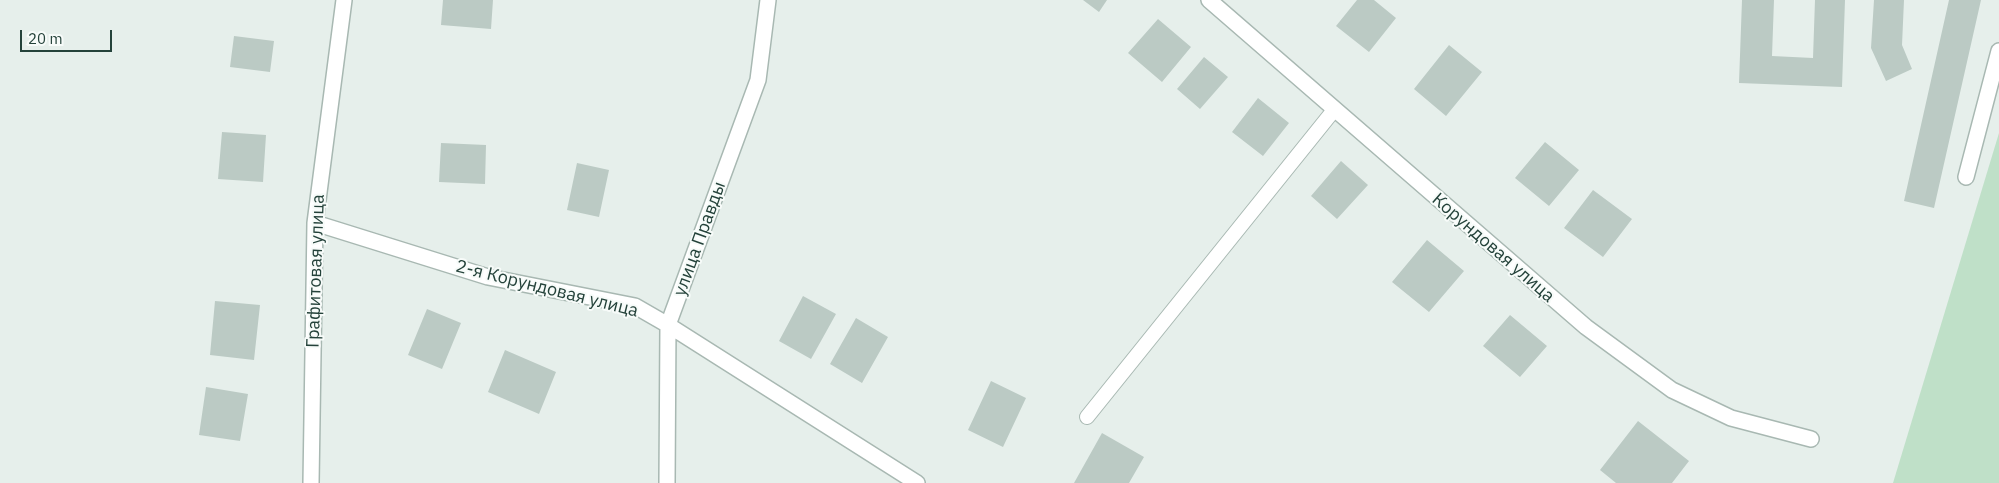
<!DOCTYPE html>
<meta charset="utf-8">
<style>
body{margin:0}
#map{position:relative;width:1999px;height:483px;overflow:hidden;background:#e6efeb;font-family:"IBM Plex Sans",sans-serif}
canvas{display:block}
.scale{position:absolute;left:20px;top:30px;width:92px;height:22px;box-sizing:border-box;border:2px solid #24423a;border-top:0;padding-left:6px;font-size:15px;line-height:18px;white-space:nowrap;color:#24423a;-webkit-text-stroke:4px #f7fbf9;paint-order:stroke}
</style>
<div id="map">
<canvas width="1999" height="483"></canvas>
<div class="scale">20 m</div>
</div>
<script>
const c = document.querySelector('canvas').getContext('2d');
c.lineJoin = 'round';
function paint(path, color) {
  c.fillStyle = color;
  c.fill(path, 'evenodd');
}
function trace(path, color, width, dash) {
  c.strokeStyle = color;
  c.lineWidth = width;
  c.lineCap = dash ? 'butt' : 'round';
  c.setLineDash(dash || []);
  c.stroke(path);
}
function drawText(font, color, halo, rows, align = 'center') {
  c.font = font + ' "IBM Plex Sans",sans-serif';
  c.lineWidth = 4;
  c.setLineDash([]);
  c.textBaseline = 'middle';
  c.strokeStyle = halo;
  c.fillStyle = color;
  for (const [text, x, y, turn = 0] of rows) {
    c.save();
    c.translate(x, y);
    c.rotate((+turn || 0) * Math.PI / 180);
    c.textAlign = isNaN(turn) ? turn : align;
    if (halo) c.strokeText(text, 0, 0);
    c.fillText(text, 0, 0);
    c.restore();
  }
}
const green = new Path2D(`
 M1999,133V483H1893Z`);
const building = new Path2D(`
 M443,0H493L491,29L441,25Z
 M1083,0H1107L1099,12Z
 M1357,0H1374L1396,18L1369,52L1336,26Z
 M1742,0H1774L1772,56L1813,58L1815,0H1845L1842,87L1739,83Z
 M1874,0H1904L1902,45L1912,69L1886,81L1871,48Z
 M1949,0H1981L1934,208L1904,201Z
 M1158,19L1191,47L1162,82L1128,53Z
 M234,36L274,41L270,72L230,67Z
 M1449,45L1482,72L1446,116L1414,89Z
 M1204,57L1228,77L1200,109L1177,89Z
 M1258,98L1289,123L1263,156L1232,132Z
 M222,132L266,135L263,182L218,179Z
 M1545,142L1579,170L1549,206L1515,178Z
 M441,143L486,145L485,184L439,182Z
 M1341,161L1368,185L1337,219L1311,196Z
 M577,163L609,170L599,217L567,210Z
 M1593,190L1632,219L1603,257L1564,228Z
 M1427,240L1464,271L1429,312L1392,282Z
 M803,296L836,314L811,359L779,341Z
 M215,301L260,305L254,360L210,355Z
 M427,309L461,323L442,369L408,355Z
 M1510,315L1547,346L1520,377L1483,346Z
 M856,318L888,337L862,383L830,364Z
 M505,350L556,372L539,414L488,392Z
 M991,381L1026,398L1003,447L968,430Z
 M206,387L248,394L240,441L199,435Z
 M1638,421L1689,461L1672,483H1616L1600,470Z
 M1102,433L1144,457L1129,483H1074Z`);
const lane = new Path2D(`
 M1087,417L1334,110`);
const street = new Path2D(`
 M1209,0L1586,327L1672,390L1731,418L1811,439
 M1966,177L1999,51
 M315,223L488,277L635,306L668,325L917,483
 M311,483L315,223L344,0
 M667,483L668,325L758,80L768,0`);
const streetNames = [
 ["улица Правды",700,239,-70],
 ["Корундовая улица",1493,248,41],
 ["Графитовая улица",316,271,-88],
 ["2-я Корундовая улица",547,289,14]
];
paint(green, '#bfe0c8');
paint(building, '#bbcac4');
trace(lane, '#a8b8b2', 16);
trace(street, '#a8b8b2', 18);
trace(lane, '#fff', 14);
trace(street, '#fff', 15);
drawText('18px', '#24423a', '#f7fbf9', streetNames);
</script>
